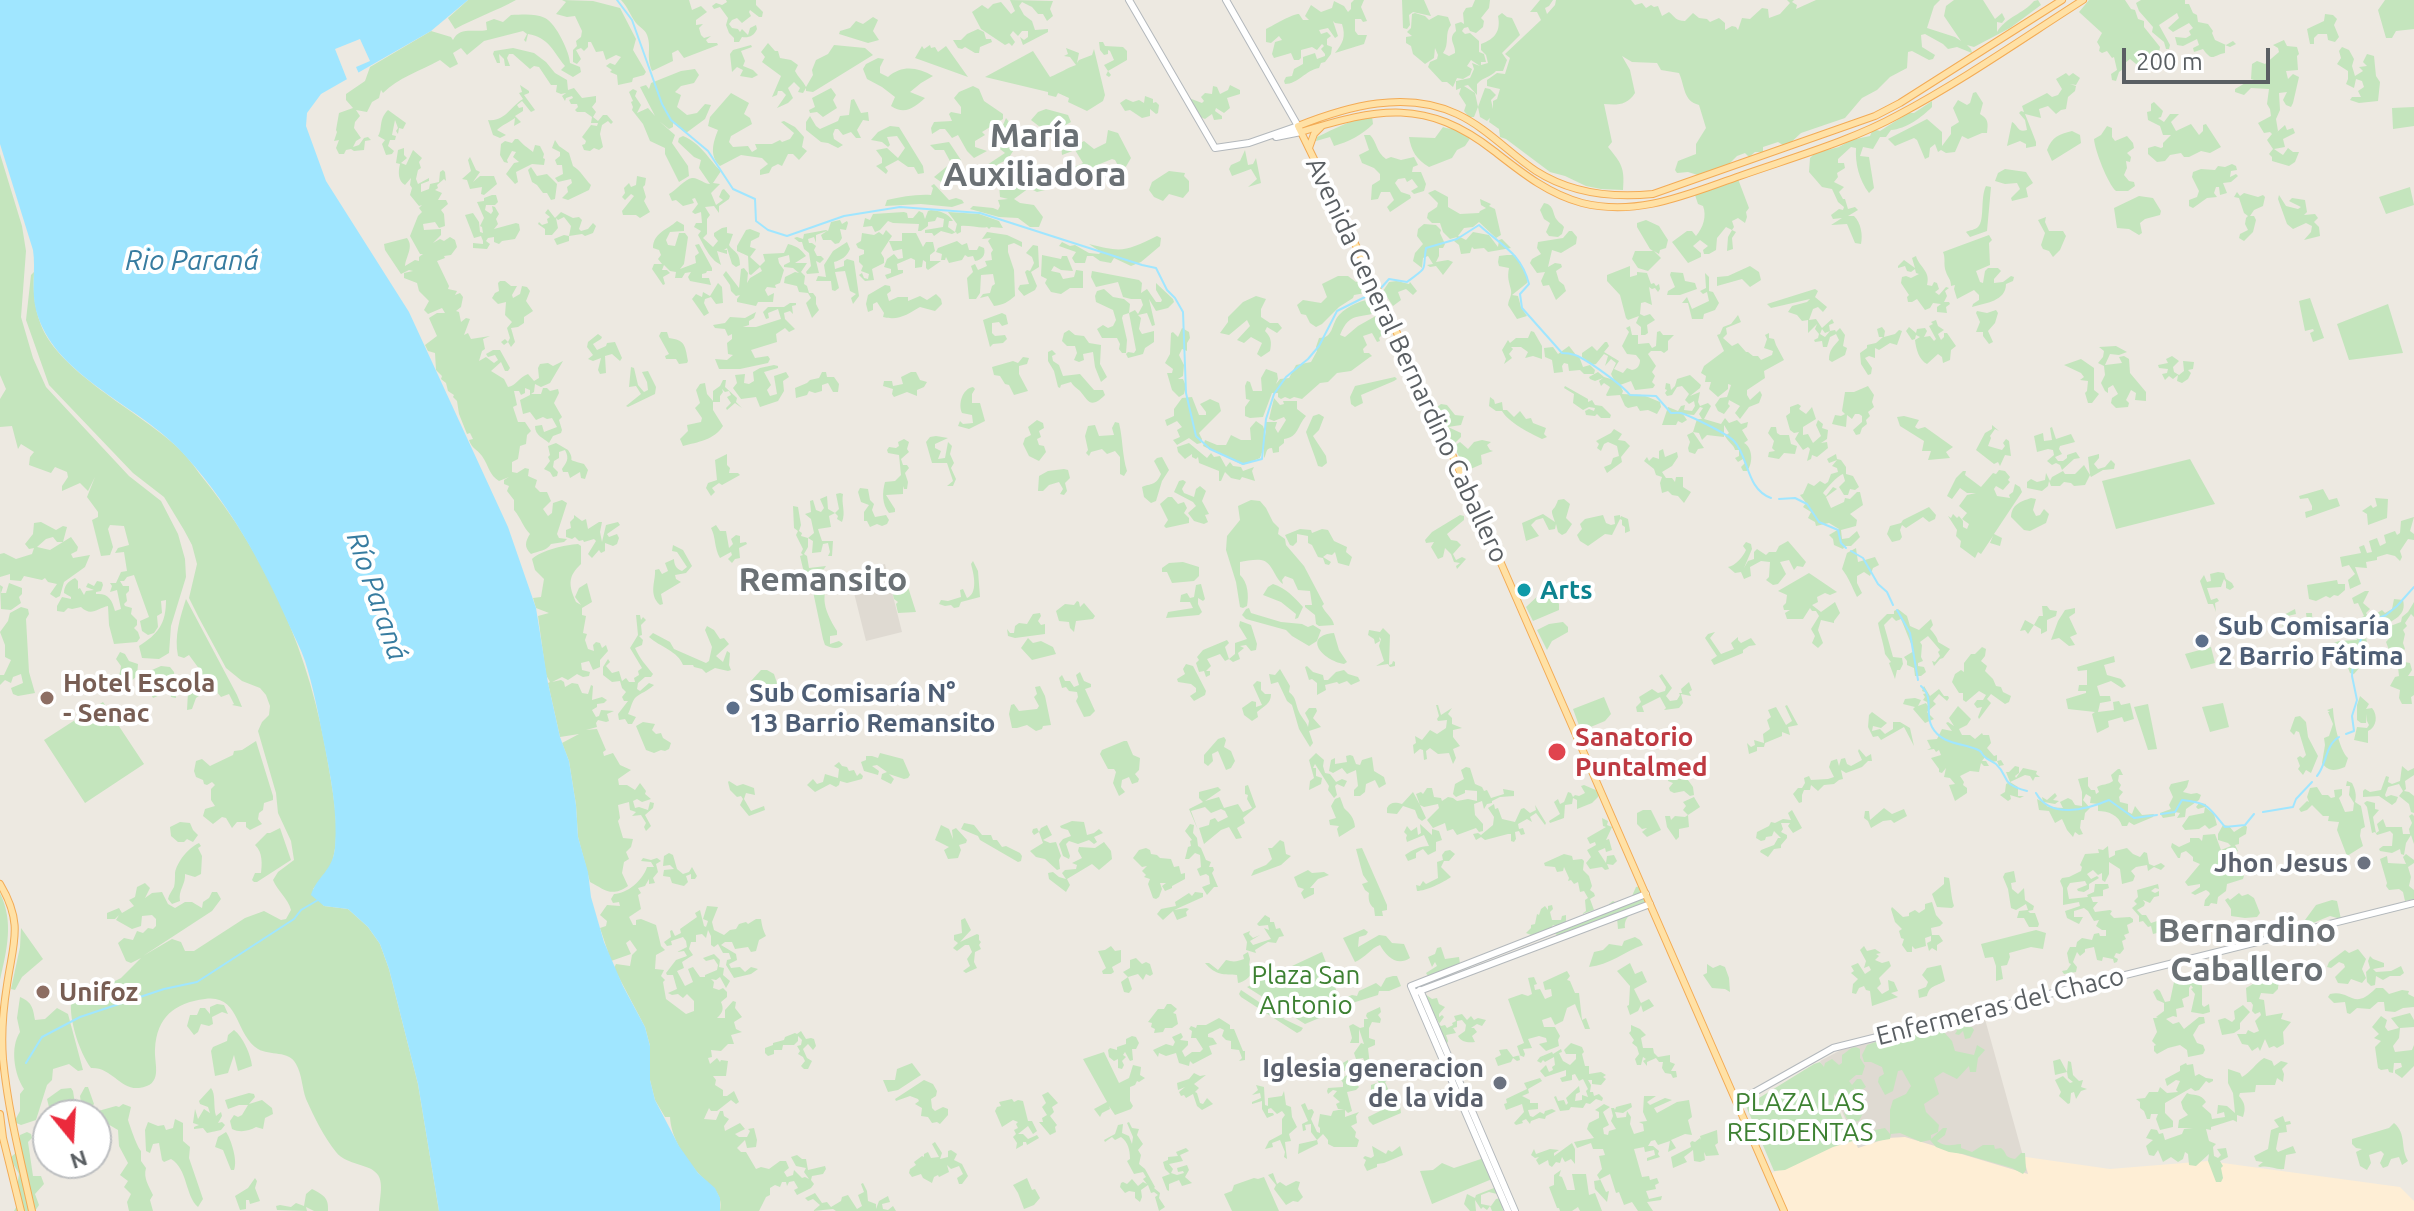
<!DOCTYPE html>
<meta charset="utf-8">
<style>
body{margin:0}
#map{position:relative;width:2414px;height:1211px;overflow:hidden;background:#ede9e1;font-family:Ubuntu,sans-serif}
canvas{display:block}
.north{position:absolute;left:32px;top:1099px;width:80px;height:80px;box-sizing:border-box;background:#fff;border:2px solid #bdbfc1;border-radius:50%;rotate:162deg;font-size:22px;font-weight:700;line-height:32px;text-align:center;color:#5a5f63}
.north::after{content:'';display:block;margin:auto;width:28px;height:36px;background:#eb2a3c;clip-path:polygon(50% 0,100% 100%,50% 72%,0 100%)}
.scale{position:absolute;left:2122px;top:48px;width:148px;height:36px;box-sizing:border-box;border:4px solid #5a5f63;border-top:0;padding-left:10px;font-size:24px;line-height:28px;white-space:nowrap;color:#5a5f63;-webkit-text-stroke:6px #fff;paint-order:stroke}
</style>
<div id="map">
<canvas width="2414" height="1211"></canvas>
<div class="north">N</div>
<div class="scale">200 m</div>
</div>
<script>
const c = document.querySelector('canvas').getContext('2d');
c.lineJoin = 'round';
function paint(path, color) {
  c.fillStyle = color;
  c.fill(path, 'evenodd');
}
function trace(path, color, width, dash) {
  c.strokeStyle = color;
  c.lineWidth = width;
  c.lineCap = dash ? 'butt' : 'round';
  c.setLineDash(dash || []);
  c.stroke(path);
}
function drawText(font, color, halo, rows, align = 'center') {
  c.font = font + ' Ubuntu,sans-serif';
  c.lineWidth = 8;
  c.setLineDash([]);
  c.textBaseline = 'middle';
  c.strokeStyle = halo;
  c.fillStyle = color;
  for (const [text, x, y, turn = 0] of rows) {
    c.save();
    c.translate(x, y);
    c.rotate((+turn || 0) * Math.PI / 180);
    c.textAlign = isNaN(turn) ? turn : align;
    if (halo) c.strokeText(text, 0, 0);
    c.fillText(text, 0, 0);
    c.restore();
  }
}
const commercial = new Path2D(`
 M1904,1125L2019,1156L2110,1169L2208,1161L2400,1187L2414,1201V1211H1784L1768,1175L1854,1134Z`);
const education = new Path2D(`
 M885,564L902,632L866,641L849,573Z
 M1983,1012L2028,1174L1905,1137L1888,1138L1858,1148L1820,1061L1841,1050Z`);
const green = new Path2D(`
 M468,0H516C496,11 475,18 455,29L448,18Z
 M562,0L593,1L620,8L636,39L633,50L646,72L644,75L633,78L632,82L618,85L617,75L610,72L612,70L606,66L610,63L615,65L621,57L616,55L606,60L603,51L596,52L591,42H588V47L584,51L581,48L576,50L581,59L577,64L573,62V50L577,46L576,41L581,37L582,31L575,16L567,17L556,14L566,2Z
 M621,0H689L692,10L701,6L707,12L696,20V25L703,24L699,28L701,35L704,38L711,36L706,40L708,43H717L718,45L684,58L678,50L672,53L673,61L652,71C646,55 651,51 648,38C646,29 641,29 636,23C630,15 628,7 621,0Z
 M726,0H756V5L763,12L762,17H759L750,10L749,12L751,16L742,23L737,18L732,20L729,24L732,28L738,29L740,32L742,29L748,35L750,28L756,25L757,29C754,36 749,38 742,37L739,42H734V38L729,33L726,25L728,18L720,7L714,9L712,6L716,3L722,5L727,2Z
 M1010,0L1053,1L1050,9L1053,16L1047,21L1043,14H1038L1032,7L1022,2L1019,6L1024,15L1032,21L1035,30L1048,29V32L1023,45L1020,37L1024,40L1028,37V31H1022L1018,36L1013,31L1010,35L1015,42L1012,46L1009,43L1005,45L981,29L972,12L982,5L988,9L993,4L1001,2L1011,14L1015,11Z
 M1354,0H1364L1361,7L1367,21L1363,22L1361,19H1355V31L1358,35H1367L1364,44L1335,53C1343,43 1346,37 1342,24L1335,23L1333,21L1338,36L1335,38L1328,28L1319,30L1321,34L1327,32L1331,36L1327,39V45L1332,47L1331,54L1325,62L1321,63L1319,68C1306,70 1298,84 1285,84L1284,81L1286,77L1292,76L1294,69L1303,64V57L1315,53L1317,59L1325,56V54L1321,49L1324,46L1322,44L1317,50L1312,47L1301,50V58L1299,60H1294L1291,53L1274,58L1272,54L1275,42L1282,40L1279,36L1271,43L1266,42V29C1274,25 1292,14 1299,14L1303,20H1309L1305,16L1311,5L1321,12L1332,8L1334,1L1344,6L1348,12L1351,9V3Z
 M1402,0H1424L1431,16L1413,12L1409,15L1410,25L1407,29L1403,28Z
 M1475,0H1490L1489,8L1481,18L1484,21L1483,27L1476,33L1470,31L1468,27L1464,28L1462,31L1465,34L1470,33L1479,41V52L1484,54L1486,62H1481V65L1488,63L1486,55L1481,50V44C1495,39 1501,31 1498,16L1502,13L1507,17L1512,18L1520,35L1502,53L1507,60L1503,71H1496C1491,77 1483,77 1477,84V95L1468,85L1464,86L1475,93L1478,107L1485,88L1490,89L1496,95L1491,100L1493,109V101L1497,99L1500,89L1487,86V80L1497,73L1505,74L1510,58L1505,54L1541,20L1537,12H1530L1540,0H1553L1549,6L1545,8L1547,14L1555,5L1556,0H1631L1635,5L1642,3L1646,8L1651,5L1654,7L1658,6L1662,16L1669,12C1675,17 1676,21 1685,21L1693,13L1699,18L1707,19L1710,22L1719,18L1725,23V30L1732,26L1736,27L1738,30L1742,18L1750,19L1762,8L1768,9L1769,18L1780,14L1790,3L1787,0H1794L1792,2L1797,5L1796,9L1816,0H1940L1934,6L1927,28L1955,37L1961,41L1944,16L1946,6L1954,0H1983L1995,19L2002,13L2005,19L2002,23L1997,22V32C2006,17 2023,14 2034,1L2038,0L2041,5L2010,28L1974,47L1967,45L1971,49L1972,53L1957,47L1948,49L1943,44L1925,34L1921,35L1922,47L1935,55L1933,59L1929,60L1912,51L1908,52L1907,68L1890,77L1877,90L1862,98L1845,118L1801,133L1786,147L1778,142L1763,147V152H1755L1749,157L1745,153L1737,156L1728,165L1701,176L1688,172L1677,173L1675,170L1678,161L1696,154V144L1706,128L1699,105C1683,101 1685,86 1679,73L1661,70L1657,63L1632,62L1622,56L1630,70L1635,93C1627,106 1616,105 1604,104L1612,142L1608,147C1621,163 1625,167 1623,190L1601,189L1586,186L1565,176L1550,172L1506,139L1500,137L1499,129L1489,122L1490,118L1487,121L1480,117L1478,107L1474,117H1469L1464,111L1466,105L1459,94L1461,88L1456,90V81L1470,78L1474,69L1472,63L1480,66L1471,60L1467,66L1472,69L1470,75L1463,79L1457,78L1453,87L1447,82H1442L1428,67L1430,62L1437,59L1438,55L1435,48L1434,58L1425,64L1413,54L1411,46L1406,43V37L1412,36L1407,32L1411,28L1412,14L1415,13L1425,16L1429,20L1438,15L1448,17L1451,25C1444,33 1450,44 1443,53L1449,56L1455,53C1456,44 1447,39 1456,31L1455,24L1461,22L1464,24L1463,13L1466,8L1472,7Z
 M2089,0H2125L2131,9L2135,10L2138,19L2144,21V27L2160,47L2158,59L2154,58L2141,68L2130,59L2125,63L2126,67L2119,72L2116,81L2112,80L2111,74L2117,70L2114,57L2112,58L2107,51L2102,53L2099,51L2100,47L2097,42L2102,33L2079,12Z
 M2141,0H2185V4H2189L2193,13L2197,15L2198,22L2208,24L2213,31L2212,33L2215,40L2226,45L2233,41L2236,44L2230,47L2225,45V53C2213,55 2213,63 2203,49L2194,52L2193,48L2199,45L2197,39L2183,46L2177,45L2175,37L2186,38L2191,35L2189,31L2193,28L2189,23L2173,32L2168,28L2179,18L2177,13L2159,25L2170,45L2169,49H2166L2164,42L2152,32L2153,27L2139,11L2136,3Z
 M2385,0H2414V29L2396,31L2392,38H2386L2378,10Z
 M2325,14L2333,15L2337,19L2334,25L2339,37L2335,42L2328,40L2327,34H2318L2314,38V44H2310L2307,29L2324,21Z
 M511,15C521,15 535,13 545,18C556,23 570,53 570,63L580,67L581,72L573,77L561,70L565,66C554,53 549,37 528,34L526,42L524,40L527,34L523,31L484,41L467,55L461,48L453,53L458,64L450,68L440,60C420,71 398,78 383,93L381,90L379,98L372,102L367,112L356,110L360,116L355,122L354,128L361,138L356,141L353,147L359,145L364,138L368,137L371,140L365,141L364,150L354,151L351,149L346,150L344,154H339L336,148L339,140L334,141L337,132L336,130L339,113L353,108L346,100V94L365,81L370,67L431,31L451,37L453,40C460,26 473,33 487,30L486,22L494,19L503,22Z
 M873,17L878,20L873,31L879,40L868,43L839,34L840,31L850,28L856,21L863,24Z
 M978,29L984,32L986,39H991L992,42L980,47L979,53H975L965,47L962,49L958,48L953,40H961L967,34Z
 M2284,40L2287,46L2297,47L2299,54L2297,56L2298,70L2286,71L2288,79L2293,74L2299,77L2293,103L2291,107L2286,105L2283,100L2287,92L2279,93L2280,110L2276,119L2278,131L2276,133L2285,125L2287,130L2293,128L2295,133L2283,139L2285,147L2274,149L2283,155L2288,148L2293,152H2299L2295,162L2289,166L2272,161V157L2269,154L2273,149L2267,140L2272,134L2270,132L2264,133L2258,123L2271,116L2270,109L2267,104L2269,89L2251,88L2244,95L2235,92V89L2247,82L2257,81L2251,79L2252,64L2257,61L2265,64L2279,52L2278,48L2273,45Z
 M1099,42H1103L1105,46L1123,47L1127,51V60L1108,71L1111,75L1109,77L1106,75L1108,71L1104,65L1114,60L1110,51L1108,50V54L1104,55L1100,50Z
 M768,43L775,51H778L780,58L791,60L798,65L795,71C798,77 803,81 806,87L813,75L812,70L816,60L828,54L834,45L865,48L873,55L813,92L806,91V88L803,93L798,92L800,88L794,82L788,88L793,98L788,103L777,108L786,95L782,91H778L777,95L772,97L781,76L762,62L765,57L761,52Z
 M751,45L752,47L741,51L745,61L743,66L753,70L758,75L752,78L740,76L743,70L737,67L732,72L730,54L733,50Z
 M930,45L931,48L935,47L938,52L946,46L968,77L915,58L922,46L924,49Z
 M2342,47L2349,50L2354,59L2352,66L2355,76L2363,71L2359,67L2367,66L2363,62L2367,54L2374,56L2376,76L2380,82L2378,101L2359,103L2350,100L2352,97H2361L2358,91L2364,87L2362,81L2356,79L2354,88L2346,84L2348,79V71L2337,64L2341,58L2339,51Z
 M513,48L534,53L546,62L555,73L567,80L568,90L574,88L582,98L596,96V102L592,107L596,112L593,117L598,121L603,115H607L613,122L611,124L608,121L602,125L600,134L603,147L599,150L594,148L590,151L584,150L582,145L585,144L586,141L582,137L591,125L597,126L598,123H591L592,117L585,112H577L575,110L578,107L577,104H571L569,100L573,98L572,96L566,98L565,101L562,96L566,93L561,94L556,92L557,85H551L539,67L534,66L530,69L513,54H509L507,58L510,66H505L504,59L499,54L500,63H497L493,54L494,51Z
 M1066,48L1079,53L1077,63L1079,60L1092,55L1094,49L1105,95L1103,101L1087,111L1068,102L1069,98L1058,93L1056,97L1048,95V92L985,77L1033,51L1050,77C1060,73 1067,68 1076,65L1070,57L1064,56L1068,54Z
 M878,58L884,59L880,67V73L888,77C902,65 917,67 933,76L921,83L910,92L925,98C914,108 905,115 891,106L895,97L882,87L867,79L863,69L866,64Z
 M695,69L699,75L694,83L681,86L675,92L681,95L677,107L687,115L697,113L705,104L711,105L705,119L686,133L673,123V127L669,129L659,121L675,135L672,143L688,166L689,176L679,182L665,154V148L650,141L643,124L632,110L633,107L631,102L633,101L629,92L633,89L637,91L635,96L641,105L637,113L648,108L655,116L640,87L646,85L649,89L651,83L681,71Z
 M2066,73L2069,76L2073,73L2080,78L2076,85L2070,84L2076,86L2075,91L2068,97L2066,109L2061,110L2056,114L2048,106L2039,109L2041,118L2025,114L2036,142V146L2026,148V144L2020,141L2007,146L2012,122C2018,125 2017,133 2027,130L2025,120L2019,113L2021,111L2024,112L2022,106L2047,93L2052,97L2058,95L2062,89L2056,79Z
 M520,85L529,91V93L524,95L535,110L531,112L522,101L517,105L519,108L523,107V111L515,116L521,122L514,126L515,118C508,123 502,125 497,130L506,135L500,138L493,135L488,120C505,122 511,106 523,99L519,93L522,92Z
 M1230,85L1240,90V94L1227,98L1230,108L1224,113L1216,108L1215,111L1222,116V119L1214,120L1212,114L1205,119C1197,117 1194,105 1189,98L1202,103L1204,101L1201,97L1205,93L1212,94L1213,86L1217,87L1220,94L1228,90Z
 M973,86L979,89L984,101L1003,114V119L982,132L985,135L975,141V147L987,151L974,158L967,151L958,135L952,138L945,129H940L932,134L931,128L934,122L952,121L949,114L951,112L961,114V107L954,98L959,92Z
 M831,88L836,95L833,100L837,108L823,117L817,112L810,113L809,110L815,107L812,98Z
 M1976,92L1983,103L1980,114C1989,119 1988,124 1987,133H1982L1968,139L1962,136L1955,152L1946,153L1941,150L1938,152L1935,144L1930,148L1929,157L1925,159L1917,140L1914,138L1895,146L1888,139L1927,119L1942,132V146L1951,134V127L1959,122L1953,108L1958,100L1967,105L1970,103L1973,93Z
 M731,93L749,103L744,114L750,118L752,124L731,136L729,142L733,147L748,146L752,152L757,149L755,144H772L780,140L782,142L790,139L794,133L781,122L784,121L795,127L804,137L802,147L807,151L799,160L793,154H788L782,166L778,164L772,167L769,173L760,175V170L768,164L762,158L741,155L720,166C709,156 713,143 718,130L708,126L710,117Z
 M1145,96L1153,99V103L1156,102L1159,105L1158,113L1156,114L1150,109V116L1142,118L1130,110L1125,111L1120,103L1126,99L1133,102L1139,100L1144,103Z
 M854,99L861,113L868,112L869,121L863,120L857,130L861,138H856L851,132L843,135L838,129H835L833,134L834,139L843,145L838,148L828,143L821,142L806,130V122L810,116L816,126L820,129L838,121L840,116L849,115L851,100Z
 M1932,101V107C1922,117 1906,129 1891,130L1886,137H1880L1873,149L1863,147L1860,156L1869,157L1874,188L1869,193C1859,180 1855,163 1856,148L1851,147L1838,159V163H1844L1845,168L1837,173L1838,177L1834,182L1844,187L1839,192L1843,199H1845L1848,209L1855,207L1858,210L1848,216H1854C1861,223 1863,235 1861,244L1855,243L1847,224L1831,225L1842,218L1833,219L1831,215L1839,209L1843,210L1844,207L1838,202L1832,189L1822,187L1809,172L1810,158L1815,153L1839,147L1851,140L1870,136L1873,129L1880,131L1908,113H1914Z
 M2154,102L2163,111L2161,117L2158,118L2164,122L2170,114H2179L2171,122L2176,131L2191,124L2199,135L2203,131V125L2206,124L2221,147L2210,153L2201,151L2189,157H2184L2181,153L2170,155L2165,161L2157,162L2148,154V148L2155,146L2161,148L2163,147V143L2171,135H2163L2160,126L2148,120L2147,112L2151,111V104Z
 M2414,107V126L2393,129L2392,108Z
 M1046,109L1068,115L1071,122L1049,134L1041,136L1039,132L1040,127L1031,120L1038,112Z
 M388,110L406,123L403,129L399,128L398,134L396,131L398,128L395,120L392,135L396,136L395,140H390L388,146L394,151L392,154L386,155L382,144L385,140L378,136C383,129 378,120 388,110Z
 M1372,116L1373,124C1362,135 1348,142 1334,146L1330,137L1316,141L1317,137C1336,128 1353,119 1372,116Z
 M1006,118L1026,145H1020L1018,149L1015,148L1008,159L982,173L981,169L1005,153L1000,149V147L1006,148L1015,142L1003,125Z
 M890,126L899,127L923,166L924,173L918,174L914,167H908L898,160L885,167L888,171L886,174L876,166L882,163V158L876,150L887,148L898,158L905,148L897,136L887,137L890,145L888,147L882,142L871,140L878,132Z
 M2107,126L2112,128V137L2115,141L2127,136L2133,143L2134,148L2127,153L2131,157L2130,162L2126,161L2127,168L2124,175L2129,181L2134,182L2135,186L2128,191H2116C2108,184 2095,151 2094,139L2101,135Z
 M1443,127C1453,131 1462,127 1470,130L1471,137L1465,146L1457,150L1452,158L1429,167C1417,160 1411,151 1409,137L1435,138Z
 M1108,130L1118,133L1131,158L1124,170L1121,171L1115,160L1112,159L1095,166L1102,175L1099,179L1087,171L1081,178L1080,184L1078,182L1081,172L1054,180L1050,172C1062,168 1072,169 1083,163L1075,150L1062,155L1061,145L1070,141L1079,144L1084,141L1094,149L1106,143Z
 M2072,131L2080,135L2081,143L2052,161L2047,150C2052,137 2059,134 2072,131Z
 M1364,135H1370C1377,142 1376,152 1386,159L1391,157L1401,160L1414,157L1418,165L1413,167L1412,172H1421L1426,184L1424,191L1414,194L1411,191L1418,187L1412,179L1407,182L1405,178L1398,179L1395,183L1401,192L1410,195L1411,198L1390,212L1387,207L1394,200L1390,192H1381L1378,199L1371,200L1372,185L1380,180V174L1374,168L1362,163L1359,155L1369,150Z
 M683,136C702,144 708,159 721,171L713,183L720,184L711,193L716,205L723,200L719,197L722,190L724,189L730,196L729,199L719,206V213L714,206L705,207L710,215L707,219V234L703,238L713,247L718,241L714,236V233L722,228L727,227V233L733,234L729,245C733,252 740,251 740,265L736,267L732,264L727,248L724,250H727V254L717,251L721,265C719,263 715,262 713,259C707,253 702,242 698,235L701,231L694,227L696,223H702L701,212L695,214L692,212L698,204L695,198L692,199L694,203L683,206L676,200L672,201L669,194C675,191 685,179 692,178C697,177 705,184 710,184L699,168L701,160L694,157L678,142L679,138Z
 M515,139H518C523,145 527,147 533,152L535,145L540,146L544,154L543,158L545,159L544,165L532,164L516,172L518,182L515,184L506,174L514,163L519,162L513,157L516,152L512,151L507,160L508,163L504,162L500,155L501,144L505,141L512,143Z
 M555,140L559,146L569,153L573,166C581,171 584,178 591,185L589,190L568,200L562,198L568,192L567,187L572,183L571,179L558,182L555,178L563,174L562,165H557L555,160L560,156V152L552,148Z
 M949,142L961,160L957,164V168L948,174V180L941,182L934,177L951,163L944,150H935L930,145Z
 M404,148V155L407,158L401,163L406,165L413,150L422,158L419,162L421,168L418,170L416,179L418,184L429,178V181L421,184V192L429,189L430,184L439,182L440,172L443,170L445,172L446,181L444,179L437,185L438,188L435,190L442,193L438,200H446L448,204L441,210L444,214L445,226L439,228L435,222L423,224L424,230L441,229V235L433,243L440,239L444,241L450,237L455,240L457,247L451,255L444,256L445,258L437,261L449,286L448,289L457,291L455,295L460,293L463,297L461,307L456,311L459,312L461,322L466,318L470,319L464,335L468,333L471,339L490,336L483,339L485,349L482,351L479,361L486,357L494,363L498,360L495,355L488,357L486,354L493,350H500L510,368L508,371H505L501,362L491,371L504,379L508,387C516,386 519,377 528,374L534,381L539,378L538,368L540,364L548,363L553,366L563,361L550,383L541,387L535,384L534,392L531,394H541L543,388H547L550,391L558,389L559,393L554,403L562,417L559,420L562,430L561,433L553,436L549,443C544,438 535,436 535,426L542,425L544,432L557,427L552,418L547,419L543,417L536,420L530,412L523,414L520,400L530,395V390L525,388V393L521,395L519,391H514L517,405L513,407L518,422H525L531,431L527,435L526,444L520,446L518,459L512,462V472L517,473L525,468L529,469L528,476L537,480L535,487L540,492H547L551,501L543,509L548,516L552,513L553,503L562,500L567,503L557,534L559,538L567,539L564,542L551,544C547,551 538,551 531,554C524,547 525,542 530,534C523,527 521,518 514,510V500L507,491L509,486L504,484V480L509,477L499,481C489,475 489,466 482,456C477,449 472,449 469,440L473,439L470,433L467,434L459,414L457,401L453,397L454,395L448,391L446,383L441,379L442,376L436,370L435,353L428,351L425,345L437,336L429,318L437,313H445L442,308L428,314L424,310L429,301L419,291L417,283L404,278V273L413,271L409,270L401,274L385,250L384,244L407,238C414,247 406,256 405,266L415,260L419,261V257L423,254H420L410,236L418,216L422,212L419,208L422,205L419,206L410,195L412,188L410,185L411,178L405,185C398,181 398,172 400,164L396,163L398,150Z
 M1245,150L1248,165L1253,164L1256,158L1261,183L1248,187L1257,179L1251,169L1232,176L1229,169L1231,165L1240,161Z
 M0,154L22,226L26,251L21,317L33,358L46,387L129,476L161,501L178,534L185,559L186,577L171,626L169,653L159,659L142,658L139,646C158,634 166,624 166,600L161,601L162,613L157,616L158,627L154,633L148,635L142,631L140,621L149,617L134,575L127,577L124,581H120L123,586H129V591L126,594L127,601L124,604L125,606L132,608L131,614L137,620V625L134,628L138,632L140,638L137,642L114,644L109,625L108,606C98,608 91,617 81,607L72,609L68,608L64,612L57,611V606L62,597L71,599V597L64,593C64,586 68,581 75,578L78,581V589L80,588L84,595L86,591L94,590L86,587L88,583L94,586L97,581L102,582L103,585L101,591L96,592V594C108,593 112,599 115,611L121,609L117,590L110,592L112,586L110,583H116L121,572L127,571L124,552L115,553L118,548L129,545L124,526L110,525L108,529L113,547L110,555L101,556L92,520L98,517V512L87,497L95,477L88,491L80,483L62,491V486L68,477L67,472L55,467L51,473L29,465L30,457L34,452L21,444L18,449L12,426L0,427V399L6,389L0,375Z
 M470,157L476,170L480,172L473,182L480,176H494L497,184L484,195L481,194L482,187L470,189L467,180L462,179L471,171L468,160Z
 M2232,164L2236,166L2237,170L2231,171L2230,177L2236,174L2238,176L2231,182L2223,183L2227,193L2220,195L2219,187H2216L2214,193L2217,197L2207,198L2193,208L2189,206V200L2197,197L2199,191L2192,177L2193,172L2201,169L2215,170L2218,166L2225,167Z
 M531,167L537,176L547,174L557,184L555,199L551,200L547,193H543L537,185L532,182L528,170Z
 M2005,169L2026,172L2033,183L2026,188L2028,197L2012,201L2011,198L2020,189L2017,183L2005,184L1995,181L1998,173Z
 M1169,171L1185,173L1184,176L1189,181V191L1183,198L1169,194L1163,201L1154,197L1149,190L1152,182Z
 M637,176L646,178L645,185L643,187L646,197L644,201L650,212L640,218L636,215H623L622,211L634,196L631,194L625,200L622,197L625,193L624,188L629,183L631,187L636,185Z
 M1024,178L1030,185L1044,182L1045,190L1037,192L1029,188L1014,199L1020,203L1034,205L1043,217L1039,227H1030L1018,218L999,217L970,209L973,206L993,208L998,210L1000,206L998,200L1008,199L1000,197L999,185Z
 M1738,179L1749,208L1746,212L1747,217L1745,223L1738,218L1732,221L1734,227L1732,230L1736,232L1732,238L1733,249L1727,251L1728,237L1732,230L1726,227L1717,238L1716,250L1709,254H1704L1703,250L1708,246L1700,240L1693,246L1701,253V257L1688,263L1672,242L1687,231H1692L1696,236C1703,228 1707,216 1703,206L1698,204L1695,195Z
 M934,184L949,200L956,198L962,200L964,203L952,207L921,204L885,206L887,200C902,197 916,194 931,195L933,188L931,186Z
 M1986,186L1991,187L1987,231L1970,237L1966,232C1970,230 1975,230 1978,227C1985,220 1980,198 1986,186Z
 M2410,187L2414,205L2386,214L2379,197Z
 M1435,190L1448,197V207L1460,214L1479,213L1480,211L1486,208L1481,205L1480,199L1491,204L1489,206L1495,209L1501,235L1496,238L1479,222L1473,227L1464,228L1458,236L1466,240L1473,232L1489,235L1498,247L1499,240L1502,239L1511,248L1488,252L1484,248L1474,249L1472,247L1470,253L1461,254L1459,245L1454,241L1457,237L1450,239L1443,232L1440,223H1432L1427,218L1428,213L1437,207L1438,203L1428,193Z
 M2237,192L2240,196L2244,193L2258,197L2263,195L2265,197L2263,206L2254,210L2250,216H2254L2256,220L2253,232L2244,241L2239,238L2240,234L2248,230L2245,224L2246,218L2248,216L2244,213L2239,198L2234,197Z
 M492,195H496L498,202L495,205H486L485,210L491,214L493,211L492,206L495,207L499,214L496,219L498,224L494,229L516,223L519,224L520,230L515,239L502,241L499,244L494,242V237L488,238L486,241L490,244L487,249L473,248V243L483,244V241L481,236L474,238L465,215L473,213L479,222L480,232L483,233L482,227L480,226L484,218L477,202L484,201V198Z
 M2279,195L2286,206L2298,209L2301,207L2289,201L2292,198L2305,200L2307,212L2304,215L2315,214L2318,218L2314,222L2319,227L2320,236L2304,240L2311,232L2312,226L2306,223L2293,229L2287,224L2278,199Z
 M2139,196L2153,198L2161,211L2160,215L2145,219L2140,223L2142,233L2139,235L2129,229L2117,228L2114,208Z
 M1544,203C1555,205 1552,214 1557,220C1559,223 1562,224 1564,227L1562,234L1558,237L1549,236L1546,232L1550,223L1544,219L1540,210Z
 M548,209L555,218L561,212L573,218L579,217L582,220L579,229L581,231L588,229L593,223L596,226L593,233L585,236L582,234L569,236V241L557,245L554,239L564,235L569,236L571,226L564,217L558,220L556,218L558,228L552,235H545V229L538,224L539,222L542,225L548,223L547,219L550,217L545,213Z
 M931,210C940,211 948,213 953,221H949L948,227L955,232L957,224L948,212L979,214L999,221L1003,228L991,227L989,229L987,227C982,229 969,225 961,226V232L957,234L956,232L952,234L941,231L934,236L932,233H925V230L943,227L944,219L937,217L935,221L928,222V226L921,231H918L919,224L893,223L888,221L880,230L875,232L872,226L863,227L865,218L870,220L873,214L904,212L907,213L908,218H913L919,211L923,213L925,219L928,211Z
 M2046,217L2045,222L2049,231H2063L2066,236L2060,250L2053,257L2049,251L2043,249L2041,245L2045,233L2038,220Z
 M840,220L842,224L847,221L848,223L846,230L840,229L842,238L839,243L835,244L831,240H823L821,235L827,231L816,235V243L814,237L808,239L809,243H812L816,246L814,250L817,256H821L824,259L820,263L816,261L819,273L807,274L806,272L811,266L809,253L804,249L802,242H799L794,238L797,237L803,239L804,234L826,230L828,231L831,222Z
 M1646,220L1659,226L1668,240L1666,248L1660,250L1659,254L1654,251L1661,258L1648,271L1638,268L1632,259L1635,251H1653L1650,249L1637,227V223Z
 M677,221L684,225V231L670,232L666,240L668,245L675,246L679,233H685L688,237L684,264L680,269L696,263L695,256L699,253L695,245L699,244L712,268V271H707L706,273L702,274V278H709L711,285L690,281L688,277L691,272L685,273L682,278H675L676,272L670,271L664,265L662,270H667L670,273L663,277L665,284L663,285L652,269L654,264H662L658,259L661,255L659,250L653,248C653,233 667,230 677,221Z
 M1424,224L1436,225L1441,230L1440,233L1445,244L1443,248H1439V256L1436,262L1448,260L1453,262L1443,275L1436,266L1430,267L1427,265L1433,264L1428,256L1423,258L1422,268L1413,261L1415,253L1423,244L1417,236L1418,229Z
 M750,229L760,233L759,237L751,241L750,247L756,249L750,257L760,266L765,261L763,254L784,253L788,244C799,247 800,249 806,256L795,263H807L801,272L805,276L804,284L807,286L809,293H813L816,297V304L819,310L812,318L806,303L811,298L808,293L799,292L797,286L784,283L785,277L795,272L799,273L793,268L784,267V265L790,262L789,255L778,258L779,263L784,270L780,283L775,285L776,288L767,287L765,290L768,296L774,293L773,302H758L756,306L737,302V299L740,295L736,296L731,291L730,285L723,275L726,271L739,288L741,269L744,268L748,273L747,283L750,278L762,271L760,267L751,275L749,274L748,256L737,251V246L746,230Z
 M886,230L892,236L881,253L884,258V263L872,269L874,280L865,281L859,275L862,273L864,278L868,279L869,274L861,271L863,266L859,262V256L864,254V250L858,248L856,244L861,241L862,233L874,235L879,232L883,235Z
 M1569,231H1572L1577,237L1576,244L1561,253L1552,250L1548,267L1555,263L1561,264L1562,267L1556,271L1559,281L1564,285L1566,291L1556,300L1549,285L1543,286L1541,281L1545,272L1537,273L1530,263L1532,259L1541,254L1537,248L1538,242L1563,238Z
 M987,232L1007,235L1022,242V247L1014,243L1008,245V252L1014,270L1015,296C1008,302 1003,305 994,306L988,296L980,298L983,294L990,293L992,286L995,284L993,274L981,275L980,293L976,299H969L967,278L973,272L971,266L975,264L978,270L987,266L985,261L992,260L991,253L993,250L988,241L991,238L982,239Z
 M902,233H916L923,247L926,242H933L935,251L930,255V261H941L928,270L926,268V262L923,260L922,267L915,268V260L911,258L897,264L898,270H903V273L887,279L885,275L891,273V269L884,267L887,259L894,254L898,259L903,258L902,249L893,251L889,241H902Z
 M1989,235L1992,240L1989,243L1990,265L1976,271L1980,282L1983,283L1985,271L1988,268H1998L2001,271L1994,279V283L2003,282L2011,276L2014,277L2013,281L2006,284C2006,301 1986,303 1972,307L1973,304L1979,300V295L1974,290L1957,299L1954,289L1955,285L1951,286C1951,279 1948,278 1946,272C1943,264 1946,259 1943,252Z
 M1157,236L1161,238L1160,246L1141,262L1131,266L1114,258L1111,263L1100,261L1093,256H1087L1085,263H1075L1072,258L1076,252L1059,246L1062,242L1070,246L1075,245L1089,253L1099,254L1101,252L1089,244C1123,253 1126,251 1157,236Z
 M957,241L962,245L967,243L969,250H977L979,246L984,248C986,255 982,260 975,261L973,256L968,257L965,255L962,260L949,263L946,257L945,260H941L942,254L936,252L938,248Z
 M847,242L850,249C847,256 842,260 834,262L835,269L844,266V261L847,259L854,261L859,296L853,304L851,298L856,294L850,291L845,271L835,272L839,288L835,291L832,290L831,281H816L818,276L826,277L824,265L833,251Z
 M1033,245L1038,246L1039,267L1031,272L1037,286L1035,290L1024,296L1018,289L1020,285L1029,284L1025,272L1027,270L1030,271L1034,263L1032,257L1026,253Z
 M1042,255L1061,259L1062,256H1067L1073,271L1061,270L1054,266L1051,271L1060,273L1063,279L1074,277L1076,270L1083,271V288H1070L1061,294L1051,292L1045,283L1047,279L1041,276Z
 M1507,255H1515L1528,278L1527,283L1512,295L1518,296L1521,307L1527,316L1517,319L1508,305C1509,298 1512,296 1511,290C1509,281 1507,278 1509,268L1499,266L1498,262L1499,256Z
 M1916,256C1919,267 1931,271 1927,285L1932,286L1934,282L1937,283L1939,289L1935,292L1939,295L1946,287L1949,288L1945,291L1947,296L1944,302H1949L1950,304L1946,307L1947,313L1937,312V307L1941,304L1933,303L1930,308L1925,310L1917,299L1912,302H1908L1907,297L1909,295L1901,283L1902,277L1906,276L1911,278L1919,274L1916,273L1915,269L1911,272L1907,271L1905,266L1898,268V266L1904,260L1915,268L1912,258Z
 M1630,266V277L1637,275V272L1647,273L1651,284L1654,283L1656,286L1659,284L1660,289L1658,292L1655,288L1652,289L1649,287L1652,305L1645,302L1641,303L1640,314L1644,316L1650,314L1655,320L1647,325L1648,333L1645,335H1641V327L1636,323L1639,316L1628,320L1626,318L1620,295L1607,281V275Z
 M1750,266L1759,272L1761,280L1750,287L1742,279L1717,286V277L1728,276Z
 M1092,271L1139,280L1142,283L1141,293L1147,289L1156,302H1161L1162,300L1156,290V283L1173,299L1174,302L1168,308L1156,311L1149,299L1155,325L1152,326L1147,313L1138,315L1141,318L1139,329L1142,334L1154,331V342L1145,348L1143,354L1128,358L1126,354L1128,352L1134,353L1136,350L1129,313L1123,315L1122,318L1127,340L1126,353H1122L1119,349L1120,344L1117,338H1102L1097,329L1103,325L1108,328L1113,326L1116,320L1113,310L1096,302L1095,296L1097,291L1104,289L1113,297L1124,299L1130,304L1129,313L1135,310L1138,314L1143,305L1141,299H1131L1123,297L1118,282L1096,287L1091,277Z
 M34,272C33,290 34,307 41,325C59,372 138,411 175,445C184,453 192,463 199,473C268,557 311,656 328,763C333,793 342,836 331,865C327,874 319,882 313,889L324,906L348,909L368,927L380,944L389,969L418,1084L439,1211H379C379,1201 384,1184 378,1175C370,1163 347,1166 336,1152C324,1137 314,1117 306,1099C302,1088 302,1074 296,1064C289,1050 270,1056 258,1049C235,1035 240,994 205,999C174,1003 157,1017 155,1049C154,1065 164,1085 139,1088C120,1090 112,1067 91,1068C79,1052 67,1015 72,996L101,988L121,978L141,958L131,963L126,961L118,943L124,938L133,940L137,931L143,933L148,928L153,929L156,926V919L152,915L142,916L141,926L132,929L116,920L119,915L115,919H107V913L119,908L122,913L134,906L129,900L135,897L137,887L145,883L150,888L145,898L152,893L162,892L168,904L175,908L185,902H192L202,908L203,902L209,898L212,892H217L221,899L212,911L143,956L172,939L181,942L185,951H194L245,918L264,911L281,920L286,919L291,910C288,898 278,892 273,880L278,872L294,860L291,841L278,813L276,793L258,731L262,722L269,715L270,706L266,695L260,688L242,681L226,668L199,618L189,598L197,564L192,545L184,530L164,497L133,473L49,385L26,320L31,275Z
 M1671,272L1683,273L1685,281L1695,283L1697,289L1680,295H1667L1668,291L1675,287L1670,275Z
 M1705,273L1709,277V291L1713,292L1719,303L1715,310L1704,314L1703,319H1692L1688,303H1682L1687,297L1692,309L1709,301L1707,292L1703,294L1700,291L1706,288Z
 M1338,276H1348L1356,282L1371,279L1373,289L1371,292L1354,295L1353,298L1339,307L1322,324L1316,327L1310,323L1306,315L1301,314L1297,305L1303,300L1321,303L1327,297L1322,284Z
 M500,281H505L511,286H517L512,295L513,298L520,294L522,286L527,287L530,291L526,301L533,311L524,317V323L518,327L511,328L515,342L511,347L508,342L504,345L501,342L505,339L508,342L510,338L507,328L512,322L505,315L506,302L498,304L492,298L495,293L499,291L498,283Z
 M1397,281L1409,284L1410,282L1417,291L1413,295L1406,289L1398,292L1401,300L1393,306L1383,291L1389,282Z
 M718,283L722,287L723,303L716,304L711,297L705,299L704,303L709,313L704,316L692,299L696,294L702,297L703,292L710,296Z
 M885,285L890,286L891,291L887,294L889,301L898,297H908V301L920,296L927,300L936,294L941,299L942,304L935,311L920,307C908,314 899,321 883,317L884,313L877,302L873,304V310L868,312L866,304L868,295Z
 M1815,289L1818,291L1815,297L1827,307L1823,312L1818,307L1813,309L1809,320L1816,319L1822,328L1832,319L1834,323L1829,325L1830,331L1825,333L1822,329L1820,334L1825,337L1830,331L1835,330L1836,332L1840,328L1845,335L1843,346L1847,348L1845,355L1832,362L1829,360C1829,350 1833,347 1839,340L1836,334L1830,337L1827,347H1823L1822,341L1815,342L1814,340L1818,338L1819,334L1815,329L1817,324L1808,333V320L1802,321L1797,315L1788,312L1792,306L1807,302L1810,299L1771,308L1767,304Z
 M1256,296L1266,299L1261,309V317L1270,323H1278L1282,328L1277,333L1267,327L1265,331C1271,337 1272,342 1270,351L1261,357L1257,354L1262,343L1251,337L1244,343L1237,340L1250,326L1247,320L1229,335L1220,333L1228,322V317L1243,302Z
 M1376,298L1380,311C1360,320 1350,310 1340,335L1345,337L1358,326L1381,313L1384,317L1381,325L1384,333L1379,338L1380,341L1377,342L1372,333L1363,336L1367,345L1363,349L1364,353H1369L1372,356L1370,357L1351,371L1337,373L1328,382L1320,383L1302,399L1294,397L1290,399L1285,397L1281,399L1278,397V393H1272L1263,417L1250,418L1245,416V407L1250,400L1246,399L1245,386L1247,381L1250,382L1253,391H1262L1261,378L1266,369L1277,373L1278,379L1276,384L1280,379L1289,378L1296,365L1311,362L1317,351L1316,347L1319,338C1334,338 1331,324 1339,315C1348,305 1363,300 1376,298Z
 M2310,298L2324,338L2313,342L2310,333L2314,331L2313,329L2305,331L2299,301Z
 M790,303H796V305L792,306L793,314L790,311L784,313L785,319L795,329L789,332L785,328L776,334L777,342L751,350L755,358L768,356L770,359L768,363L740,369H719L715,359L727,360L733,355L728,354L727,343L732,339V334L728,336L725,329L715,328L713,325L725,323L730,317L745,318L756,312L754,318L749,321V325L743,327H756L781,319L778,309L768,313L769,318L766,319L763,312L768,307H784Z
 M2388,304L2403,353L2349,360L2337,324Z
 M1996,310L1998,313L1995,323L1988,331L1993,342L1989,344L1983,336V332H1976L1980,322L1976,313L1977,311L1987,313Z
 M1002,313L1006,315L1008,324L1002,326L999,322L992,323V333L995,336L1005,335L1007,339L1003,343L993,344L990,347L983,320Z
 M1738,315L1741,322L1726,328L1727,334L1723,338L1732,346L1738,343L1746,352H1748L1753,356H1758L1761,360L1772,355L1773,351L1764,348L1767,339L1765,335L1769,333V338L1774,339L1776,345L1784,360L1764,371L1765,378L1747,390V395L1750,400L1760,391L1762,395L1759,403L1749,407L1740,419L1735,413L1740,406L1729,400L1728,404L1730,406L1724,414L1718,411L1715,405L1720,398L1727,397L1731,385L1728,384V389L1718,397L1709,389L1711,382H1705L1706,376L1701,373L1704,366L1724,351L1717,335L1720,334L1723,327L1731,324Z
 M1936,320L1938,326L1944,330L1938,334L1941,340L1944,337V333H1947L1956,346L1951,350L1950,360L1943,363L1942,357L1938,354L1927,364C1919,360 1916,349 1915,340L1920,337L1916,335L1915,339L1912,340L1906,331L1909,327L1916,333L1917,329L1925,328L1927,331L1924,337L1930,336L1934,341L1936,339L1929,326L1933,324L1931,322Z
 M1630,326L1632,335H1638V344L1649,343L1652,348L1656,346L1657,332L1660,331L1663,335H1674L1668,341V350L1664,353L1661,351H1651L1648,354L1656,366L1652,372L1655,376L1652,382L1655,385L1653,388L1635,390L1631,381L1620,385L1623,391L1622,394L1643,395L1660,402L1661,407L1657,414L1648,410L1640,411L1637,406L1628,408L1625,406L1620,395L1607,396L1606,395L1610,387L1604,383L1601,386L1599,381L1603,378L1595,381L1590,379L1589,377L1598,372L1604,377L1614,380L1611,374L1616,363L1611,359L1605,366L1608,356L1604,354L1596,364L1592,365L1582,357V353L1592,346L1597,351L1605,342H1607L1609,346L1604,352L1619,361L1614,369L1623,373L1627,368L1632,370C1638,369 1640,365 1640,360L1636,355L1627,354L1622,346L1629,332L1626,328Z
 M1882,327L1885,331L1884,337L1895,334L1899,330L1902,331L1897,345L1890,343L1879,350L1875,348V358L1869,356L1865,358L1872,368L1871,374L1868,375L1861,364L1860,353L1867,348V345L1876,343L1883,337H1879L1877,329Z
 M1182,328L1189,332L1190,338L1187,343V351L1182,349L1179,355L1184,365L1183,376L1178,379H1183L1186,386L1184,394L1179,397L1172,390L1167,373H1172L1173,369L1165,363L1170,354L1171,333L1173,332L1178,337Z
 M1069,330L1075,335L1084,336L1089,343L1101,345L1100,364L1107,377L1101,382L1095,367L1093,352L1083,354L1084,360L1079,362L1074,360L1077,353L1075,346H1067L1062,341L1064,333Z
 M1531,331L1534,332L1542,346V359L1533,356L1525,358L1528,352L1521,347H1511L1513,349L1509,354L1512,358L1504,364L1506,359L1502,350L1508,340L1510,343L1516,338H1528Z
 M661,332H667L669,338C685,340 685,345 688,361L687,363L679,364L676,359H666L665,356L669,354L659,336Z
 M598,334L602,337L601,339L593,344L597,350L606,346L607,343L615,342L622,358L620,361L612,354L605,356L606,373L600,374L598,370L601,358L593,361L588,359L593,355L587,347L588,342Z
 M1569,346L1576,355L1579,356L1583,367L1590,365L1595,370L1594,374H1584L1580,370L1569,371L1568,364L1564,363L1562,366L1563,372L1554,373L1552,360L1545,357L1544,348L1553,347L1558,354Z
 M2116,346L2127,352L2119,355L2110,354L2105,365L2122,363L2119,357L2124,356L2129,359L2130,373L2146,392V401L2135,400L2136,393L2131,390L2126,400L2129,403L2128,407L2116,408L2111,403L2112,398L2118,394L2113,385L2108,388V393L2105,391L2101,383L2105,375L2104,366L2098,363L2103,357L2104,351L2099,347Z
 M1052,350L1056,354L1052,356L1053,361L1059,365L1063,376L1080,374L1094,390H1103L1105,395C1090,410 1088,400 1080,391C1077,388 1073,386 1071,382L1061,385L1060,388L1058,387L1054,371L1048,361V352Z
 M2172,356L2179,361L2173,367L2174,372L2179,375L2184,371L2183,361L2194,362L2193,369L2188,370L2191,373L2188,379L2182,383L2177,381L2178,375L2173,379L2169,376L2165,380L2162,374L2167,373L2168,369L2159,368L2158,365L2168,363L2166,359Z
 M1023,357L1029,358L1027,364L1019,366V374L1028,391L1014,395L1009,385L1005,384L1000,376L994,375L992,367L1013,361L1018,363Z
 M2081,359L2094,368V390L2099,394L2092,403H2088L2085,393L2087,391L2088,381L2080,380L2084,377L2081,373L2064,365Z
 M774,365L778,366V368L764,372L771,385L767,390L770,396L777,394L774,376L786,372L789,377L783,381L784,391L778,401L760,407L756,397L741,399L733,388L737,383L735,375L745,374L744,383L749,384L754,381L753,372L760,368Z
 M631,367L634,368L638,385L644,392L648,390L647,382L642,372L648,371L656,387L655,394L628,407L626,406L641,394L636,386L629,387Z
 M822,372H826L827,377H834L839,384L838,392H833L828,383L822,385V391L815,393L809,391L807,395L796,398L795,388L807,383L810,380L819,378Z
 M911,372H916L920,380L927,382L924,387L917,390V396L907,392L894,397L892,394L893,389L883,386L884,381H892L893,386L903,384L901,377Z
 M1690,375L1701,385L1700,388L1690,396L1700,392L1698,402L1700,406L1708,403L1711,406L1704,419L1721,424L1725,418L1729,423L1737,420L1741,424L1748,422L1747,427L1742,430L1748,440L1744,443C1752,447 1754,462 1747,471H1743L1741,467L1745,463L1743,459L1738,462L1735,458L1739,456V450H1735C1734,445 1728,442 1725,436L1729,433L1724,425V437L1707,435L1702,440L1699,433L1693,432L1704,448L1698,449L1695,454L1689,452L1688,448L1690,442L1687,435L1693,432L1697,419H1702L1699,414L1703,408L1700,407L1694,415L1683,414L1687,420L1682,423L1678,421L1676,425H1662L1668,407L1678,411L1681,406L1685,405L1684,410L1692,411L1695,406L1694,401L1689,404L1685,400L1689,394L1682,386L1677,387L1672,395L1667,396L1665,393L1667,390L1665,389L1666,383L1670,384L1671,390L1675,386L1677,379Z
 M1395,377L1397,379L1394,381L1361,395L1363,403L1355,407L1351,404L1350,397L1355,386Z
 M723,380H726L725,387L737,398L736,402L742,408L735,403L727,410L726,408L731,403L727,397L731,395L729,391L725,392L722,389L723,392L720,396V402H713V410L723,426C714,440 698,442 683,446L680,439L688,431L687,425L701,422L702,418L695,408L700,403L696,390L700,384L705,383L707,394L713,401V391L720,386Z
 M1565,386L1588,399V402L1592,400L1595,405L1602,406L1611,415L1610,418H1601L1597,414L1595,416L1586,415L1585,411L1589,409L1594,411L1595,408L1589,407L1583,410L1573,403L1574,394L1564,388Z
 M1868,386L1874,395L1872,402L1874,407L1868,412L1870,416L1866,420L1867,424L1862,428L1860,434L1856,435L1853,430L1862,422V416L1859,414H1855L1852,419L1847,415L1846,427L1832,424L1835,415L1841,416L1845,414L1842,411L1845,392H1854Z
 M973,387L975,389L972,394V403H980L985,421L969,429L958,426L960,421L963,424L973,423L972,415L962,413C958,404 962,389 973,387Z
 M1192,397L1199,415H1206V412L1200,404L1210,399L1219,403L1221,411L1199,433L1202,439L1201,443L1197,444L1189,438L1177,445L1173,440L1180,437L1177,430L1182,427L1177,421L1167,426L1165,420L1174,416V409L1182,398Z
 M1490,397L1494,400L1495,404L1502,402L1503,410H1507L1514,417L1520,411L1526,419L1531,418L1533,423L1546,428L1544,434L1547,437L1542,439C1530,433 1509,423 1502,411H1496L1489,406Z
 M1274,398L1280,405L1284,404L1283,401H1297V409L1306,416C1297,426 1299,437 1284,439V443L1279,447V452L1273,453L1272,448C1265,448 1267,454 1264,458V447L1260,458L1243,465L1203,446L1205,440L1217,445H1226L1231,435L1241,440H1251L1250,428L1256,421L1263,426L1266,435V422H1277L1275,428L1278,433L1286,420L1284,417L1274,421L1269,419Z
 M1441,404L1447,405L1455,415L1464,416L1461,425L1448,427L1461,433V437L1454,444L1445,431L1446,428L1436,408Z
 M1798,404L1801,406L1799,409L1806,414L1812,407L1816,419L1803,427V435L1808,434L1813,443L1821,436L1816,425L1818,420L1823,424L1822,428L1828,430L1827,439L1821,443L1827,442L1828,448L1817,457L1812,455L1811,459L1807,461L1810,449L1808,447L1803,450L1795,439L1799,432L1794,433L1790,430L1786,416L1790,413V407Z
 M1319,414L1324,417L1319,430L1313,436L1326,456L1327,463L1322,467L1318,466C1314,454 1310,444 1306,432L1313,416Z
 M1904,416L1919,420L1915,427L1918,429L1925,427L1953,447L1946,452L1950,458L1928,460L1931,451H1922L1924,441L1900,426L1897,417Z
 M1037,420L1043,423L1044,428L1039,431L1041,437L1037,439L1039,445L1044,446L1046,452L1039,461L1029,456L1023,444L1025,438L1031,435L1028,427Z
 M1115,422L1119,423C1123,439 1122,455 1127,471L1124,476L1120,474V457L1115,451L1107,454L1102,449L1091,452L1089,456L1086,453L1088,450L1085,436L1088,426L1095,425L1099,436L1114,435L1112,428Z
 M1992,425L1999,431L1995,429L1990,436L1991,438L1988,446L2002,450L2005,446L2003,443L2006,439L2009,441L2011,456L2005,455L2000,466L1998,462L1994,464L1976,450L1985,433L1992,429Z
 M1771,427H1776L1777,433L1780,435H1789L1791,444L1797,446L1795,454L1784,453L1779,459L1768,457L1769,452L1775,451L1772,448L1774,441L1768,433Z
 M2052,427L2056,439L2071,434L2075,442L2060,446L2059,449L2062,454L2055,457L2058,461H2063L2067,458V455L2076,452L2080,458L2074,459L2062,470L2060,465L2056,463L2052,465L2047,461L2054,455L2053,450L2048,449L2037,452L2034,436L2043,433L2044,441L2052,440L2050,428Z
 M1614,429L1622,434L1618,440L1625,441L1630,446L1621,457L1622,462L1607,473L1604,467L1611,464L1613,458L1619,456L1617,446L1608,442L1604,444L1601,451L1597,448L1599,444L1596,441L1611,433Z
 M936,436L948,438L935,444V448L941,451L938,459L945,458L948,442L952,446L950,454L954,463L951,468L956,479L953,486H947L953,481L947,463H932L926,442L930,437Z
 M904,439L909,442L907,449L909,452L901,459L903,465H907L909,468L905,473L908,482L907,489H904L903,486V494L886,495L895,509V512L889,513C882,504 882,493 885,482L895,481L901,475L899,455L888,453L887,450L889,447L896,448L899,446L898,442Z
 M1482,440L1491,442L1487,445L1490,450L1493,451L1481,455L1482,464L1466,471L1454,446L1460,442L1468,449L1474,442Z
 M556,443L568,450C577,463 563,458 584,464L588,470L585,479L581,478L580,472L570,478L568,472H563L562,469C566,463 570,459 565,450L559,452V458L554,461L553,467L558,472L557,476L553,477L550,472L544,469L550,461L548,457L550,455L548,446Z
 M1189,443L1207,458L1211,453L1214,457L1220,456L1226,467L1230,462L1233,466L1241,467L1243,471L1254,467L1252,471L1255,481L1242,477L1240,480L1231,478L1225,472L1221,481H1219V471L1199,463L1198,457L1196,459L1192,457V454L1185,459L1178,452L1177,447Z
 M1663,449L1665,457L1677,452L1678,457L1672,466L1662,472L1666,478H1672L1675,482L1676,477H1683V487L1691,492L1684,503L1678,496L1672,495L1668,491L1662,493L1660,483L1662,477L1656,475L1654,469L1644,461L1647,457L1649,461L1653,457L1659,459V451Z
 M727,454V465L730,468L729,473H738L740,475L722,485L719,483L712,488L715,492L711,496L706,488L708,483L717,480L715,460Z
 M1836,454L1837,459L1841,460L1846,467V474L1853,476L1859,487L1855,490L1850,489L1848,495H1844L1839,487L1845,481L1843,474C1837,476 1826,489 1823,493L1826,496L1833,487L1837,489L1826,497L1831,508L1844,502L1845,498L1850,499L1857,492H1860L1863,505L1850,514L1857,520L1856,526L1841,530L1842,539L1849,538L1857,531L1860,537L1851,546H1845L1843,549L1834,545L1833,539L1829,535L1839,529L1829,523L1816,526L1815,522L1808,518L1811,512L1803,507L1806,503L1800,495L1803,494L1808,483L1814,486L1820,481L1825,484L1828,482L1831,474L1838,472L1837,468L1832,466L1837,460L1829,463L1827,459Z
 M2099,454V458L2094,464L2098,469L2105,467L2111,460L2115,464L2114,469L2103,470L2091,477L2090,475L2085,485L2074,486L2071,483L2064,482L2060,486H2051L2049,481L2048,486L2042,491L2027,488V482L2031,479L2037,482L2045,480L2046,473L2050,481L2052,477L2063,471L2065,474H2075L2084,465L2090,475L2088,457Z
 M1162,457L1169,470L1162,481L1156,501L1151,503L1144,497L1142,487C1151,483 1156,486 1161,474L1154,461L1157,458Z
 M2190,459L2215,504L2116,529L2102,481Z
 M1064,469L1068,470L1070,478L1065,483L1067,491L1064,495L1060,494L1063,489L1059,482L1049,485L1043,491H1038L1039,476L1048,471Z
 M1999,470L2005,471L2010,477L2008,480L2010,482L2003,490L1996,486L1994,489L1997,496L2010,498L2009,495L2013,492L2015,484L2020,487L2022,492L1994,534L2002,538L2000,546L1990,543L1993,536L1981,554L1978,552L1975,558L1960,547L1961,541L1956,536L1957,530L1948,516L1951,518L1953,514L1957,518L1959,516L1963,521V527L1967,529L1969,524L1962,519L1967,513L1959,506L1967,495L1976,493H1967L1960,488L1952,499L1947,496L1956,478L1963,471H1966L1965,475L1981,487L1993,473L1996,474Z
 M1183,480L1186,482L1182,489L1184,493L1194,497L1196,489L1200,486L1206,491L1202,501L1209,514L1205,515L1208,522L1204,524L1194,521L1188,513L1196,506L1193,502L1174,492L1179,481Z
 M860,488L868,489L870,500L874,504L872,510L875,517L886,515L889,520L887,524L882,526L877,524L870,527L867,521H864V512L869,505L861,502L858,492Z
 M2323,489L2329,500L2337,498L2340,506L2306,518L2305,512L2312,510V506L2308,498L2300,499L2299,496Z
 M840,493L843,494C841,504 846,512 842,522L837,519L838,516L835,513L829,516L831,527L818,529L822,541H833L832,556H828L830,552L828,543L823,544L821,552L812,553L813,541L808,538V547L804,554L807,556L809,568L826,566L824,569L811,575L804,573L800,556L803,555L801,553L803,549L796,535L798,531L794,528L793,506L798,507L801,525L799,531L802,533L801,536L808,538L814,533L811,519L805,514L811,512L810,501L813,500L816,510L821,512L824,508L820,499L827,496L828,509L835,513L839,509L836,494Z
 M1168,497H1172L1178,504L1184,502L1187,508L1184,513L1189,518V523L1166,528L1164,526L1168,520L1160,504Z
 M2031,498L2036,499L2033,510L2036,516L2040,515L2044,509L2049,514L2046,523L2030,531L2024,530L2011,517C2012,504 2020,502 2031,498Z
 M2375,498L2388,499L2387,518L2368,525L2367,514L2362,511L2371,505L2373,508L2377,506Z
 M1564,499L1570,504L1566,518L1572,524L1566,533L1562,535L1558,532L1556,524L1555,529L1549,530L1543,518L1536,520L1531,525L1539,536L1526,541L1522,523L1543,514L1555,522C1549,505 1553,515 1558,500Z
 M1251,500L1260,501L1266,508L1273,522L1279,528L1278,534L1285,539L1286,545L1304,566L1324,604L1322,606C1325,613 1333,618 1334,625L1319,626L1316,624L1315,615L1305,607V605H1312L1310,591L1298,590L1293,579L1285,576L1282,580L1283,584C1274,578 1273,562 1261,560C1255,559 1246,561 1240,562V575C1248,582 1249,596 1247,606L1243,608L1240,607L1236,582L1226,550L1227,536L1240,520L1238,506Z
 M1929,507L1936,515L1935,519L1929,522L1923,517L1906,528L1902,525L1900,530L1902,537L1900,540L1892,542L1887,534L1890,526L1901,523L1903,520Z
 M574,515L582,521L586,519L588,529L599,522H602L600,532L602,542L606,525L618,522L620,525L607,534L609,537L617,534L619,538L617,544L613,546L605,543V551L601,553L599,550L592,558L588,554L596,541L594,539L584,542L583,540L579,541L575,537L572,539L566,537V530L571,528L570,522L574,518Z
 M1460,515L1464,516V520L1447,534L1451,540L1457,541L1461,545L1453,554L1456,560L1462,557L1466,559L1457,569L1456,566L1460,563L1454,562L1451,554L1445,548L1443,557L1438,559L1431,547L1434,542L1426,543L1425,540L1432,532Z
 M1603,515L1606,523L1611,525L1615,524L1614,516L1620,515V518L1621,516L1628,519L1630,531L1625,533V527L1622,525V520L1620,519L1612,535L1605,534L1588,546L1580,541L1577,535L1582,529L1580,524L1585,519Z
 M2414,517L2410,531L2414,534V540L2408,539L2400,551L2402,557L2400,561L2395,556L2387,554L2377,557V560L2366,562L2367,568L2355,567L2361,584L2350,589L2348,580L2355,574L2349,565L2342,567L2340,557L2361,553L2359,547L2364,545L2367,553L2372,552L2369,541L2377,538L2380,546L2386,543L2384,535L2395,531L2397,535L2400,533L2401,521Z
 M41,522L56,530L63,526L67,527L63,542H57L53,537L46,539L37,547L50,550L71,537L78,547L77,551L71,554L73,558L90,555L85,567L64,582L60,596L56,598L50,594L57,584L48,582L45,578L42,580L24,576L21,581L10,580V574L0,577V554L4,553L16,559L32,554L34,548L29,549L25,544L33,534L34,523Z
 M716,525L720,531H726L729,548L733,544L731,539L736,535L740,536V543L746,542L747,544L739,548L740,558L735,559L732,563L728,559L732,555L731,552L720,558C714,548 716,537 711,528Z
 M1300,529L1311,530L1312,533L1322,529L1328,530L1334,541L1347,547L1346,552L1352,557L1349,566L1338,563L1335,552L1332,555L1327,554L1323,557L1331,562L1329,565L1325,564L1323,558L1318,557L1312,545L1308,543V536L1297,534V542L1293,546L1290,545L1285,535Z
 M1788,541L1806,562L1803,567L1797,566L1794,570L1789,560L1780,562L1786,574L1778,584L1773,585L1766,580L1769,577L1770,562L1761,561L1750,567L1751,576L1744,579L1741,572L1735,573L1728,567C1735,566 1743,557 1746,550L1743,546L1746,542L1751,544L1752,549L1744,568L1748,561L1754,559V552L1757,549L1766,555L1769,552H1776L1779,546Z
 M578,544L581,546V564C567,577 569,586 576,602L581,605L575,597L579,588L587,583L592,602L582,608V615L586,616L583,633L587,634L585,640L588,649L594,651L593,645L596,642L600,643L602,648L606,645L608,651L600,660V667L593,670L589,661L581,663L582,670L590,672L589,676L583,677L577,674L568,680L562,677L552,682L561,680L564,682L565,687L572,683L578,684L582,693L588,694L591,685L593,686L592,700L602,697L607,700L604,703L597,704V707L592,710L596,717L599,716L601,710L614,711L607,714L609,721L606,722L598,720L596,723L597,727L586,730L597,729L606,750L603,752L604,756L613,753L620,765L631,770L618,779L619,785H627L635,790L640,783L646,791L645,794L651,799L642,802L637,799L633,801L635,808L639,807L648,810L650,802L654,803L653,808L645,815L651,826L646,831L644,827L646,823L641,815L632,816L636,812L630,810L629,802L618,805L620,818L618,821L623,838L633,839L631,847L626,852L629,859L624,862L622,873L628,886C611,898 604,889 590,882L578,837L576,805L569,761L562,743L579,734L560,737L548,683L550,682L546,675L538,616L549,613L536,608L533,598L541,597L544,579L535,570L532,559C542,550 565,545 578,544Z
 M673,545L683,550L692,566L686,573L675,575L676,579L681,582L661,594L663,604L660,605C648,594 656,581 655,570L659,569L662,574L668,571L665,563L674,559C674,564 676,569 682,571L687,567L677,552L672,551Z
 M1856,548L1858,562L1875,557L1879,565L1873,568L1870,576L1864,572L1857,576V583L1862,593L1857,597C1852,587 1849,578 1842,569L1847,553Z
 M973,561L978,571L980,597L961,602L959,607L954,608L951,605L945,606L939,604L941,600L948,601L961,597L960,590L963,589L967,598C978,593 974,575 971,564Z
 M1183,562L1199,567V576L1194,581L1172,583L1167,572H1162V568L1169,563Z
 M837,571L842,572L845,579L836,585L827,587C820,602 829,618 837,631V635L830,636V644L839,641L843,644C840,650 830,648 825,645L823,639L811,582L814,577Z
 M2218,572L2224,573L2226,579L2232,583L2234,587L2230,590L2226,588V582L2224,579L2221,587L2207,588L2211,600L2217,598L2219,601L2215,603L2216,612L2213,604H2208L2200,581L2204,575L2207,582L2211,581L2210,574Z
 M1809,573L1837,592L1830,595L1825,593L1817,597L1818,602L1812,605L1821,612L1835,602L1840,613L1834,621V623L1821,620L1818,630L1823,643L1818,648L1812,643L1815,636L1811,629L1819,616L1816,611H1812L1810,608L1803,619H1787L1785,613L1790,610H1784L1783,606L1786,603L1787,595L1778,591Z
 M2337,580L2338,584H2345V590L2338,596L2334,595L2330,598L2326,596L2316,601L2309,599L2307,585Z
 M9,583L22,588V594L19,597L21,603L11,610L1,609L0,585L3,587L1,593H6Z
 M1201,584L1205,599L1203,601L1198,598V604L1202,612L1199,615L1166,618L1168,612L1193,608L1190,602H1180L1181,595L1187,593L1190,598L1194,597L1196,585Z
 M1273,584C1286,588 1294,597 1303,607L1298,618L1295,619L1296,614L1281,602L1263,595L1268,587Z
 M897,587L900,590L908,587L916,612L898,613L896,604L898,602L894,599L892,591Z
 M2365,591H2369L2363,603L2370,609L2366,613L2369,618L2382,610L2385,613L2392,609L2394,599L2403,600C2407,615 2394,620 2383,626L2378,622L2369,623L2362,633L2366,636L2367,644L2374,651L2370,655L2367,649L2362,651L2361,646L2364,644L2359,641L2358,649L2355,651L2367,659L2354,674L2350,673L2345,660L2341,659L2334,643L2339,641L2357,640L2355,628L2359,625L2358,619L2364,616L2358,603L2354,604L2352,598Z
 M1551,592L1559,604V610L1533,621L1526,607L1541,593L1544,595Z
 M186,599L237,695L242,707L232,705L234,704L229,694L221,697L216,691V685L208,683L202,685L206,687V691L196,698L192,709L187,710L188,692L184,688L188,682L193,687L200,684L195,675L200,670L189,655L184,658L178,656C174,636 180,618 186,599Z
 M1077,601L1079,602L1080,607L1084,603L1095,616L1093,619L1076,621L1074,632L1070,628L1069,622L1059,621L1056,611L1065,604L1074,605Z
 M2414,602V617L2411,614L2405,623L2407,626L2403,630L2405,634L2403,643L2405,649L2401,653L2400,662L2395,666L2389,663V650L2386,642L2392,635L2385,632V628L2401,622L2402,617L2408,612Z
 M2042,606H2047L2050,610L2057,611L2056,616L2047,620V631L2041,634V629L2034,625L2028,634L2025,630L2020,631L2025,620L2034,625L2039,616H2043Z
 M21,607L28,609L29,614L26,619L29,672L35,693L18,696L13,694L11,688L23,683L21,674L13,677L11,683L5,680L0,685V675H4L11,660L5,657V645L0,632L8,621L10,613Z
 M1249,608L1251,613L1281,622L1302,624L1308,627L1313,625L1321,630L1317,641L1309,646L1292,636L1286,630L1246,619L1242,615L1246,609Z
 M2075,608V613L2069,617L2077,634L2070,637L2075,645L2069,646L2059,638L2051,640L2058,621L2065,610Z
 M1898,609L1907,616L1910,626L1919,630L1931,619L1933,625L1930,629C1933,632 1938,638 1938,642L1950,649L1943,658L1940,659L1934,666L1932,661L1935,662L1940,656L1938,652L1940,650L1928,636L1920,642L1922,645L1921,657L1923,661L1918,663V666L1924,667L1926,672L1921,676H1915L1914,668L1907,665V661L1904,657L1914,651L1901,619L1896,621L1892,617L1884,625L1893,657L1902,658L1903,664L1900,670H1897L1895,679L1889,663L1891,662L1885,654C1884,645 1880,634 1878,623L1887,614H1894V611Z
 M2295,609L2296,614L2288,616L2289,621L2285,627L2286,629L2295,630L2300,625L2304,630L2307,621L2306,613H2312L2313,630L2302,636L2296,637L2292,634L2286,637L2280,617Z
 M1040,613L1041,616L1038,621L1041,625L1045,624V634L1015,638L1008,636L1007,629L1010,633H1014L1015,626L1019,623L1027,624L1033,614Z
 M636,615H640L641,620L643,617L646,620L641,625L642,635L639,636L643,640L642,645L635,648C640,659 645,664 653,674L651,677H645L638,683L637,689L640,691L649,683L654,685C648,691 640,693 635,698C631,703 631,709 628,714L636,717L632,724H628L625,719L619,720L618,714L628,701H624L622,697L626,692L622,688L620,681L612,682L603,675V667L608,659L610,662L606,666L612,673L619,671L622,681L626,678L629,682H635L634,678L639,675L638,671L642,668L630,648L638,635Z
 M1240,621L1251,625L1257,644L1256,650L1251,651L1246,645L1240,646L1244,648L1238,653L1240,659L1233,662L1229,659L1225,661L1220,654L1207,659L1211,666L1206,671H1210V675L1206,677L1204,671L1199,672L1196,663L1199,660L1197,657L1203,650L1227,640L1229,643L1225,647L1229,659L1235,654V643L1247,639L1239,626Z
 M1563,622L1568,627V632L1552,641L1547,650L1537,630L1549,624Z
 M707,626L714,630L720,639L724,638L729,644L716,656L723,662L727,651L730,653L729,665L731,670L728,671L715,668L706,673L702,669L694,667L693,665H683C678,651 660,647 649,637L653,633L670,642L674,649L706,663L709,661L712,647L705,630Z
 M1383,628L1390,635L1389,665L1392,664L1393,661L1395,662V666L1390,667L1388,664L1376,666L1384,661L1379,646L1381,639L1379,637L1380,641L1375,644L1374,639L1368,635L1369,630L1380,632Z
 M1715,632L1710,638L1721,654L1734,649L1731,643L1738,637V640L1741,643L1751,638L1756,645L1749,646L1743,650V653L1714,665L1711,660L1717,656L1705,638L1708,634Z
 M1334,633L1339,650L1347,662L1344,664C1322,660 1302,636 1334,633Z
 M1028,638L1033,643L1041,641L1053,647L1056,654L1032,660L1021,648Z
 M1982,647L1986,649L1985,656L1981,661L1987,666L1985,671L1993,679L1996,686L2001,687L2003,692L2011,696L2009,702L2005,704L1991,694L1987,699L1991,703L1979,719L1978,717L1982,707L1977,708L1974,704L1977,700H1983L1986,695L1979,691L1966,702L1963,700V693H1959L1952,682L1955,674L1961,670L1964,672V663L1971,654H1975Z
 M2211,647L2215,663L2191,669L2185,654Z
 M120,652L125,654L129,661L138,664L137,676L130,682L122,681L119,692L109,693L108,685C119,679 119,678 121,666L116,659Z
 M2114,656L2115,662L2104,665L2107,675L2121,679L2126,686L2122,688L2111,681L2097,686L2100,696H2110L2111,701L2100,703L2098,712L2114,710L2113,702L2119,701L2121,705L2130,703L2134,719L2124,722L2122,717L2108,721L2109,727L2097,733L2092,714L2095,712L2068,709L2066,699L2086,693V691H2078L2079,685H2087V670L2078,671L2077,667Z
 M2404,662L2410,663L2412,670L2408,676H2414V695L2411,697L2412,704H2402L2399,698L2400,690L2390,686L2395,677L2399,676L2398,667Z
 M1186,664L1193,666L1206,691L1205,695L1194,701L1190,696L1196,692V688L1191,684L1178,682L1177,679L1185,674L1183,669Z
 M161,666L170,667L174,672L176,698L171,697L168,685L160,695L153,698C147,688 147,680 152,670Z
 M1307,666L1313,672L1323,675L1324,680H1328L1336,672L1344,670L1348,674L1358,677L1360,681L1351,685L1347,681L1339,684L1337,682L1325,685L1326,690L1317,695V683L1312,679L1309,680L1305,667Z
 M1280,669L1290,686L1289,692C1297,698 1295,704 1299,712C1301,717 1306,721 1308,727L1309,721L1305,713L1309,708H1316L1317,711L1313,718L1321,727L1309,731L1313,743L1310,747L1299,729L1292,705L1287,701L1278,682L1271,684L1269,674L1275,675Z
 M761,670H767L774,674L777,683L780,684L777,703L770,695H763L751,685V681Z
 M1080,672L1084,681L1091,684V687L1085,689L1095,711L1090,716L1084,717L1076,701L1078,697L1077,692L1069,691L1066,687L1062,688L1059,678L1062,675L1065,681H1070L1074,687L1079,685L1076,675Z
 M1662,674L1672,688L1666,696L1670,701L1677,700L1680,695L1679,693H1682L1681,689L1689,682L1692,690L1689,692L1691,696L1681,694L1683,703L1679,708L1664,710L1666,708L1660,697L1642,706L1644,712H1637L1636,707L1641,702L1639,697L1652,689L1658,693L1665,691L1666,687L1659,676Z
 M1257,681L1261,682V690L1265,694H1271C1271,704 1264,706 1257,712L1258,717L1252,721L1244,715L1242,708L1252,701L1256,702V707L1262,705L1253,685Z
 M1040,686L1045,696L1051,725L1043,726L1042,729L1036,731L1027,725L1017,728H1012L1009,714L1011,705L1014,704L1019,711L1037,709L1039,706L1034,697L1037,694L1035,687Z
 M1924,686L1930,696L1939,689L1944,696H1948L1949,698L1947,701L1939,694L1933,701L1936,704L1927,712L1934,719L1925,723L1913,709L1915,707L1903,704L1905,699L1915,698L1921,700L1918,706L1926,703L1928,706L1927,702L1923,700L1925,697L1923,694L1927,693L1922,691Z
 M2360,696L2369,704L2366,709L2372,708C2378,715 2377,727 2368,731V743L2354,740L2357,727L2367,728L2369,725L2367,721V714L2366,723H2361L2357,720V705Z
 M1604,697L1611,714L1605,721L1581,731L1573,709Z
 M103,702L144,764L85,803L44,740Z
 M2223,703L2229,727L2210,732L2202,707Z
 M2148,704L2157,749L2148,750L2134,707Z
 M1436,705H1438L1441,715L1452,708L1448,714L1452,718V724L1462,728L1453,730V737L1460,746L1453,749L1456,758L1453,764L1449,753L1438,754L1430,748L1426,751L1427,759L1424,760L1423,750L1420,749L1414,754L1413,745L1416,743L1415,736L1422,740L1430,730L1437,734L1446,728L1447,720L1438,721L1437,719L1439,716Z
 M1787,705L1798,725L1788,727L1790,735L1782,732V736L1765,743L1764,747H1757V751L1749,754L1747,743L1751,747L1755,745L1754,740L1764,743L1763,734L1770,729L1767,720L1771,717L1768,710L1776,707L1786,725L1792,721L1785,706Z
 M1958,706L1971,719L1967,725L1959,729L1962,735H1970L1975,739L1982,733L1983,735H1989L1991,743L1987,748L1994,756L1997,755V761L2001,760L2004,765L1999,766L1997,761L1992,762L1985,757L1982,761H1986L1989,766H1984L1981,763L1979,772L1970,771L1960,776L1964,782L1963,785L1967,788V793L1955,801L1949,785L1955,784L1950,778L1944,777L1946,768L1942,773L1939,772V769L1931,758L1941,755L1939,750L1936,752L1934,749L1927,750L1931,748L1927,740L1937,739L1942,729L1952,731L1946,723L1948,722L1954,726L1949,718Z
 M2333,708C2333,718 2339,750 2348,758L2345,767C2334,771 2329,772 2322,763L2325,745L2324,738L2329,736L2333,724L2328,712H2330L2327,710Z
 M1872,712L1887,723L1881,728L1873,726L1872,731L1880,729L1885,734L1893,729V722H1900L1910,728L1914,746L1904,727L1881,740L1878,736L1873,737L1868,727L1869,715Z
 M2300,716L2306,722L2308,737L2318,756L2311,773L2306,770L2303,775L2298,769L2300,766L2297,758L2300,756L2303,758L2306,755L2299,732L2296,731L2294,735L2290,731L2295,717Z
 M643,722L655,724L652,730L656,734L661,733L663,738L671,743L669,749L665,751L661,750L654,753L646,750L636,726Z
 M1224,737L1226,740L1224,747L1231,751L1235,761L1231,768L1226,770L1218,751L1212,754L1213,761L1208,766L1204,763V755L1218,739Z
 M256,741L273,796V800L264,803L263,810L259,813L258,819L262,824L250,830L246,827V822H237L232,828L226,818L222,817L213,824L203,816L205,809L215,806L211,800V789L215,785L212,782L207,785L204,784L203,780L196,777L194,771L196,761L202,759L210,766L233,755L234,751L242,750Z
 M1124,741H1127L1133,755L1140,758L1139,770L1135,774L1139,779L1138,782L1132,784L1129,777L1122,780L1121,787L1125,792L1119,796L1113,783L1116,772L1114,769H1108L1100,754L1102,750Z
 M1859,749L1866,757L1871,754L1872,761H1868L1862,767L1846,773L1841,770L1843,779L1839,780L1834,784L1824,785L1818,791L1811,785L1810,790H1804L1802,795V802L1799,803L1793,794L1798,788H1802L1805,783L1804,778L1809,776L1811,780L1828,779L1834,777L1829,767L1831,761L1837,759L1839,766L1841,759L1845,758L1847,764L1851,766L1862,760L1858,751Z
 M880,753L903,759L910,775L908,778L904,779L889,774L894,779L891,784L881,779L882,774L887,772L877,765L872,766L879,771L878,775L864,771L861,762L866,760V756H872L878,758Z
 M1316,753L1324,760L1323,766L1325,773L1330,774L1336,782L1342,779L1347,781L1344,787L1337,784L1335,786L1337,795L1334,798L1328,790L1329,786L1315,764L1313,768H1316V776L1322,778L1321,784L1309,790L1310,781L1314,778L1309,760Z
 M1350,755L1353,756L1356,764L1360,765L1362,760L1372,757L1374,771L1384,777L1386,784L1379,788L1375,780L1366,784L1365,792L1360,796H1354V790L1358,786L1356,770L1347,774L1342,768L1333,773L1329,771L1331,760L1335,758V764L1347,762L1346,756Z
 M839,762L842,766L847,767L849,771L854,770L857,776L860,773L863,776L862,779L847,783L840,781L839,785L836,787L830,784L815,792L807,785L813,779L817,784L823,782L825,774L838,778L839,769L834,766Z
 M2015,766L2019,767V773L2015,776L2016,778L2023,768L2037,771L2036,774L2040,777H2035L2033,781L2030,776L2025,775L2010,782L2018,787V796H2024L2020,798L2010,795L2011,799L2008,801L2000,795L2005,792L2006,784L2010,782L2006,772H2009Z
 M2402,766L2408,771L2414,768V775L2405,781L2406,789L2404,791L2409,792L2414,796V813L2411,812L2409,804L2399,796L2403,791L2399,784L2388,787L2385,795L2386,797L2391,795L2398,797L2396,802L2392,805L2379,796L2363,797V791L2365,789L2370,792L2381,790L2386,776L2389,777L2388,782L2392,784L2400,781Z
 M1466,767L1470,768L1475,784L1482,787L1484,791L1487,790L1491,798L1504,794L1503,789L1514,791V796L1500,797L1492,801V803L1487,804L1484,809L1482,801L1474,804L1475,815L1483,824V831L1479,832L1476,828L1457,835L1453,829L1447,831L1445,823L1433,828L1427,820L1439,808L1438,804L1424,807L1420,805L1426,818L1422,821L1418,818L1415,810L1403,806L1397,814L1387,813V808C1390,802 1395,802 1402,804L1413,792L1420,805L1416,794L1421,792L1423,794L1427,788H1432L1434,797L1441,798L1442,801L1448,797L1453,798L1457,801L1468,799L1477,801V791L1465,790V793L1456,797L1453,794L1455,784L1464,779L1461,770Z
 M1680,769L1693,787L1694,795L1690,796L1684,791L1674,793L1670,791L1669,788L1673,783L1668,781L1669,771Z
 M2118,769H2120L2123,775H2119L2118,781L2121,785L2119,789L2123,792L2119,797L2120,802L2128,804V812L2132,814L2135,806L2142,815L2154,814L2153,817L2134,825L2129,822L2127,826H2122C2119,815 2108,811 2098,811V804L2090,803L2091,797L2086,794L2083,800L2090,808L2085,813L2084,820H2081L2080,828L2083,834L2079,835L2075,832L2073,837L2067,830L2062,819L2055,823L2049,811L2039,810L2037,799L2043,802L2042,797L2047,800L2055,793L2057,796L2053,800L2059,801L2055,804L2044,802L2048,807L2063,808L2060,802L2068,798L2072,800L2075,805L2082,806V792L2078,779L2088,777V786L2091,790H2095L2096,794L2099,792L2097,787C2102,784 2108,785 2113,781L2111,775Z
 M2189,780L2187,787L2183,792L2191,794L2197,793L2201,795L2199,800L2186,809L2185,817L2177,818L2180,813L2175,812V816L2163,818L2160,813L2171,809L2169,805L2173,797L2169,788L2171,784Z
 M729,781L737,786L743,784L754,788L755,795L746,793L744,799L751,811L764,806L765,810L749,816L740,805L743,799L741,796L737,797L730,790L728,782Z
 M2347,781L2352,783C2355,789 2357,795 2355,802L2361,806L2365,827L2361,829L2360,836L2363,846L2347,856L2337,830L2339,822L2328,821L2329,816H2323L2312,805L2307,810L2301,812L2299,809L2307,801L2309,802L2307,797L2310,788L2317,787L2322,795H2328L2331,798L2335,797L2334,790L2342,789V795L2339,798L2345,812L2353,811L2354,803L2349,795L2350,786H2346Z
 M1248,785L1256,807L1243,818L1245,823L1237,828L1242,838L1236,839L1229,827L1221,830L1204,844L1199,828L1209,825L1210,820L1215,818L1218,822L1228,817L1225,811L1221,809L1211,813L1205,807L1191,811L1198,830L1189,809L1203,802L1199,798V792L1218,787L1221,790L1205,801L1219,797L1224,808L1238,804L1243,812L1252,808L1247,799L1248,795L1245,794V786Z
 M1584,785L1598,791V797L1592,803L1577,809V800L1573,798L1572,804L1565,805L1564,818L1550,823L1549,821L1560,814L1554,802L1558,799L1560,804L1564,802L1568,792L1571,793L1573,797L1575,795L1579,796L1585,793L1581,786Z
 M1340,797L1344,808C1350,814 1354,817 1355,827L1339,837L1337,829L1339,826L1330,825L1329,820L1336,818L1331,806L1335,799Z
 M1694,797L1700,807L1688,815L1689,827L1679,829V837L1676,840L1667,827L1665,816H1670L1671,820L1675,816L1685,817L1688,815L1683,810L1686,806L1683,802Z
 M2367,801L2375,803V809L2379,810L2373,817L2376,833L2379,831L2377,824L2383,819L2386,827H2402L2403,834H2410L2409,829L2412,823L2409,816L2412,814L2414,816V844L2411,835L2406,843L2404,855L2401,854L2400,849L2392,853L2380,851L2379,849L2383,846H2392L2393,834L2390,831L2377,835L2375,832L2372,833L2367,807L2364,803Z
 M2199,803L2206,804L2205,807L2214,814L2217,825L2209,829L2205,825L2199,829L2185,830L2182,826L2189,816L2204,813L2205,807L2198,809L2196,807Z
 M1494,804L1495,809L1498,808L1502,819L1515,822L1521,809L1524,808L1530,813L1536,810L1535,805L1546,823L1545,825L1536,813L1530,817L1532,822L1527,819L1518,824L1519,829L1523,828L1525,834L1521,835L1519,831L1515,832L1516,839L1514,842L1511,841V834H1508L1485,840L1481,837L1476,840L1473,834L1478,833L1481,835L1493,825L1494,817L1488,808Z
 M1884,808L1892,814L1904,809L1907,816L1894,823L1891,820L1883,821L1871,828L1868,821L1864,818L1865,811H1869L1870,820Z
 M1643,810H1651L1661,830L1647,837L1642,832L1647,828L1642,829L1637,824V813Z
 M1792,810L1802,828L1793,833L1788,826L1790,823H1781L1783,829L1781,832L1787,835V838L1781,845V848L1774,849L1768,857L1760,852L1761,850L1774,845L1778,838H1781L1774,831L1772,836L1766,837L1765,840L1761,841L1756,838L1757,832L1769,826L1771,822L1775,823L1783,819L1791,820L1788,813Z
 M1602,818L1608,821L1607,825L1612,827L1606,840L1609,839L1612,850L1606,852L1605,848L1598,851L1606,863L1607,856L1614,855L1617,861L1613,865L1607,864L1609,869L1605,870L1602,867L1590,869L1586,863L1591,857L1587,850L1596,845L1595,842L1590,844L1587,838L1606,827L1603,826Z
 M1072,821L1084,822L1087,835L1094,833L1099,829L1103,833L1094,837L1097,842L1094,844L1089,840L1078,844L1069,841L1066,844L1070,856L1069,859L1063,856L1059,844L1063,839L1071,836L1068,830L1061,828L1060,826Z
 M180,822L190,823L193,830L198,835L193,842L187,839L184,842H178L171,836L170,827Z
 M964,823L974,825L982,835H991L993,840H997L1002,847L1006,846L1020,853L1022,856L1021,861L1018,862L980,840L978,836L961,829Z
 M1190,824L1194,825L1193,833L1197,838L1198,846L1201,848L1206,860L1211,862L1209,867H1213L1214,870L1212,873L1218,887H1214L1207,895L1202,887L1210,884L1209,876L1206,874L1200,876L1197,869L1201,867L1200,855L1195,853L1189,859H1185L1188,847L1191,846L1190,841L1192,840L1185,831Z
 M1420,824L1432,835V829L1439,831L1442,840L1436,842V851L1428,855L1423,849L1416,853V858L1408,861L1405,855C1412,850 1420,846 1429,846L1424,835L1407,842L1406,838L1407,835L1404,832L1407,826L1411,831L1417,827L1418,835L1421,833Z
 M941,825L949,829L953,839L952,830L956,828L967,840L966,843L959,845L961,850L958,858L948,859L944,850L949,847L935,840Z
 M1047,825L1052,835L1043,840L1050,843L1056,842L1061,856L1059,860L1060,869L1057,870L1045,859L1036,857L1030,851L1043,843L1039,832L1034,835L1032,832L1033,829L1037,828L1039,832L1041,828Z
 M2223,825L2229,826L2234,832L2245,825L2247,827L2246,834L2239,838V844L2235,845L2238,851L2223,859L2226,865L2243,863L2239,869L2244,876L2243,879L2227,884L2226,891L2218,897L2217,904L2211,903L2209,906H2204L2205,900L2210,894L2209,892L2206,890L2195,895L2191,893L2200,887V884L2188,886L2185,882L2200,864L2193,861V857L2186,851L2181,853L2180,858H2178L2171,847L2172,843L2179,847L2190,842V838H2199L2202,841L2203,835L2215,834L2221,850L2231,846L2228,843L2218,840V834Z
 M280,828L291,860L257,882H254L252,880L255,873H261C262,865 263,852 255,845L267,833H270Z
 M1280,840L1284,842L1286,854L1291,856L1281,865L1251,876L1254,870L1266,865L1272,859L1268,848H1272Z
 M1104,842L1111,851L1112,859L1099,870L1092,864L1067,879L1070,885L1066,892L1049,879L1048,873L1053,872L1059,877L1066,879L1062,873L1065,870L1076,869L1077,865L1072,863L1082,858L1078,851L1079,847L1095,848Z
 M199,843L201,846L198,848L202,856L201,874L195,877L185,874C186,884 178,890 180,901L172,904L168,899C169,894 172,891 174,887C175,883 175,877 175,873C177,862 188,848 199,843Z
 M2108,846L2109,858L2115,855V851L2127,848L2133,854L2140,857L2144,852L2147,853L2149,864L2154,866L2161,863L2165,866L2161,870L2154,867L2148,871L2147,865L2136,867L2131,871L2135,876L2133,881L2122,884L2120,869L2109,862V874L2105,882L2102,880V873L2098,875L2093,870L2087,874L2091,879L2097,876L2099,878L2089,884V889L2084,892L2078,891L2077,889L2087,885L2085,881L2070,883L2067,888L2069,899L2088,897L2087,895L2094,892L2095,884H2108L2109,888L2103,890V896L2091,897L2093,902H2098L2093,908L2095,912L2110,910L2112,911L2110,914L2114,918L2130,917L2133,919V922L2127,925L2129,933L2124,935L2126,939L2122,941L2124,949L2120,954L2116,953L2114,957L2118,959L2117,962L2114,963L2113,959L2103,957L2102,961L2097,960L2094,947L2085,949V952L2080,956L2077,952L2073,962L2077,967L2076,972L2064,974L2062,971L2067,970L2071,964L2069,963L2067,953L2070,947H2076L2077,942L2082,938L2092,940L2094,934L2099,933L2100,936H2106V930H2102L2096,926L2099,920L2094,921L2088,911L2084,908L2074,911V917H2083L2079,924L2067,918L2065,911L2080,906L2079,902L2063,905V888L2060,881L2062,878L2069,877L2081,871L2082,867L2080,865L2085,854L2099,853L2098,849L2103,850Z
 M1146,848L1150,850L1151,854L1157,855L1160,858L1171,859L1174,867L1179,866L1181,874L1185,873V879L1172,886V888L1165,891L1162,886L1166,883H1160L1162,889L1159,897L1156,899L1153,898L1148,884L1150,879L1144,877L1146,875L1142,871L1147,866L1142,867L1133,858L1139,850Z
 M1362,848L1387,905V910L1382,911L1383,916H1375L1374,908C1369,905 1368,898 1369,893L1365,890L1362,884L1368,882L1363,875L1356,849Z
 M1450,850L1455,854L1449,861H1444L1441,867L1451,877C1444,882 1426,891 1417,891L1416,885L1420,886L1423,881L1426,884L1438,878L1437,862L1443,860L1442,855L1445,851Z
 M669,853L673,855L677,869L683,874L689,872L692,867L697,876L695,879H691V874L686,876L688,882L684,886L672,883L670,877L663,876L664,870L674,869L670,865L663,866L664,856Z
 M1564,854L1572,856L1573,860L1582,859L1584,861L1583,870L1589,876L1592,886L1590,890L1594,893L1595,896L1590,899L1594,910L1582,914L1586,911L1585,900L1588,898L1584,891L1580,892L1578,882L1574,884L1571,880L1568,881L1569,878L1564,867L1563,871L1557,872L1555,867L1545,866L1544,863Z
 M2406,854L2414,860V863L2408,867L2411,877L2409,886L2414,890V899L2405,901L2403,892L2399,889L2389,890L2386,886L2387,883L2380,859L2387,856L2388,863L2406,864L2403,857Z
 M643,858L651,860L657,858L661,861L656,864L658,872L653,878L655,883L649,884V879L645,886L638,888L641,893L638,895L641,909L629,917L633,925H636V920L641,919L656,925L661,946L665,950L656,955L655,969L664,970L661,976L665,980L663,982L666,999L686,1014L694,1011V1001L687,994L683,998L678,994L672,995L668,993L677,989L673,975H667L666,973L676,960L687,956L684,951L677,952L687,947L686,941L683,937L671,941L672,945L667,946L664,942L671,937L670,931L672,930L675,936L681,933L680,929L697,917L695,913L700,910L704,926L706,927L708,921L703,919L707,906L718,907L712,922L714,930L724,935L730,930L736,929L739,924L746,922L748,924L756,919H761C762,926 763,930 766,936L759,940L756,951L751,952L748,947L735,949L732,942H725L721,945L736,954L737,960L729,964L731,968L740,967L745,972L751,967L758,969L751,974L734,978L726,965L727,960L731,959L729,953H723L718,944L714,947L711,945V936L708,930L706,938L702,934L696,935V942H691L689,949L693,955L682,962L684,968L677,971L685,986L693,982L688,969L693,967L700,977H705V975L717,970L718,965L714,959L706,961L703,958L714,954L720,960L719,967L724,968L723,975L730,981L726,988L720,977L716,980L711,979L714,982L713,988L719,990L723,988L727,992V997L721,1002C724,1009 723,1012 717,1018H725V1010L733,1001L736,1002L735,1008L742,1017L734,1022L736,1029L742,1032L731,1035L734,1044H728L721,1051L711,1050L712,1057L708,1058L710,1064L717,1058L720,1062L721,1060L728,1061L726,1076H713L716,1080L715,1085L723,1090V1096H727L734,1091L739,1102L736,1104L731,1100L717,1111H711L709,1108L704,1119L716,1120L720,1111H723L724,1116L729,1119L724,1126L725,1131L740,1123L745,1129L735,1134L739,1137H747L750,1131L748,1129L754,1128L757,1140L756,1147L747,1148L745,1140L737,1148L741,1152H746L756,1169L761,1167L769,1169L780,1161H786L789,1168L784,1172L787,1177L793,1175L794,1170L802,1178L805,1177L809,1179L804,1172L806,1168L796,1166L791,1157L797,1155L802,1159H806L808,1170L825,1166L826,1169L823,1174L812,1176L811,1180L814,1184L811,1188L797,1195L794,1190L798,1188L794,1181L789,1182L787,1186L786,1182H782L780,1187L775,1185L770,1188V1195L766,1197L759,1211H720C724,1193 710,1186 699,1174C685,1159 671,1138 670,1117H665L655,1100L650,1080V1046L645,1027L614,968L616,964L630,966L632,955L637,950L630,940L626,943L631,954L611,961L600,928L606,926L607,921L600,915L607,905L620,906L619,902L613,903L611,899L614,894C627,894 643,880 647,867H654L651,862L641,861Z
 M1308,870L1312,873L1324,872L1329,875L1318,879L1310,888H1314V894L1304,899L1301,893L1304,889L1298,887L1294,877Z
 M2014,871L2016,882L2011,883L2012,889L2018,894L2024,888L2025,900L2034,906L2033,910L2028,911L2030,913H2035L2039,924L2038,927H2029L2024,918H2017L2019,911L2028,910L2026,904L2016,910L2011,908L2008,889L2003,877L2005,873Z
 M1944,877L1949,878C1951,887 1951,897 1954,906L1952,908L1937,907L1932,894L1944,884Z
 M2158,884L2159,889L2155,888L2151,891L2155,893L2159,891V896L2154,897L2150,903L2143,900L2145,903L2144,906L2137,910L2142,915H2146L2151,923L2160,920L2159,925L2161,932L2153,934L2151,926L2148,927L2143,921L2139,922V916L2132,908L2137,904L2134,901L2138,897L2137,890Z
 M1640,886L1650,904C1639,909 1623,914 1625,928L1618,929L1617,918L1561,938L1553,932L1611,908L1609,904L1613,901L1617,903L1635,898L1632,896L1636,887Z
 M1195,892L1203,893V897L1174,910L1186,908L1189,909L1186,912L1187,916L1177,920L1173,911L1163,920L1157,914L1161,909L1176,906L1175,902L1189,893L1192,896Z
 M0,893C14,922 7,949 0,980Z
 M2239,893L2242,896L2248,894L2254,898L2260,913L2257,917L2245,918L2231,916V909L2225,900L2228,898L2230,900Z
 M2332,900L2337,901L2341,919L2330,916L2308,925L2305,920L2316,905Z
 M1932,902L1936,915L1943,923L1940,926L1931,928L1932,935H1939L1943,941L1937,945V951L1932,948L1929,951L1927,943L1931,941V936L1925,938L1926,946L1915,949L1912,946V952H1907L1902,945L1904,939L1901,938L1899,931L1902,929L1895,922L1891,909L1892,907L1903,917L1909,916V913L1915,910L1919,913L1925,909V904Z
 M1552,905L1553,909L1550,912L1552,920H1561L1562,916L1566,915V922L1556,926L1553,925L1550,930L1534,936L1526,933L1531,928V925L1535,924L1537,914L1539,915L1541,909L1545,906L1548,910V906Z
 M1265,915L1270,918V922H1274L1276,929L1280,928L1284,936L1279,937L1276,943L1268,942L1255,950L1256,953L1246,950L1247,942L1243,934L1250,931L1249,934L1253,938L1260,935L1250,941L1253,945L1271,939L1264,928L1269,930L1268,925L1259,926L1257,924Z
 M965,918L971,930L960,942L977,934L979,935V940L981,942L979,945L981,949L975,952L974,962L977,968L966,973L963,971L970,966L967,959L972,952L969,945H965L957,951L953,948L958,943L954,940V935L962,933L961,920Z
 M21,928L43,959L22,977L15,990L11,989L20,947Z
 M1364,929L1368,932L1366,935L1359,937L1358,947L1379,935L1386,936L1392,943L1404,944L1410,958C1397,967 1386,956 1380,945C1371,948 1365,958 1355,962L1343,938Z
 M2036,930L2046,933L2043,949L2031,947L2009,953L2010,957L2007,965L2001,966L2003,979L1996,981V966L1993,957L1985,958L1981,944Z
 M1635,937L1640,940L1643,945C1624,952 1609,965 1589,967L1594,952L1603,950L1609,944L1622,946L1624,941Z
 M1111,946L1115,951L1121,950V962L1112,967L1114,972L1111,974H1103L1102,971L1106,968L1098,951L1105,950Z
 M1864,946L1867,951L1875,949L1881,953L1876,954L1879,956L1875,960L1882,963L1889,961L1891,966L1879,978L1881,984L1877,988L1882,994L1889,990L1888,980L1894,982L1898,991L1891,993L1898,997L1872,1006L1870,991L1866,990L1864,986L1859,988L1856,994L1852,993L1853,984L1858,979L1851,973L1854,971L1851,966L1858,963L1865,974L1871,970L1869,966L1864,968L1866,961L1860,950Z
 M1441,947L1445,959L1459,957L1460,964L1428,976L1426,973L1437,966L1435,962L1432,967L1428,957L1435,954L1437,948Z
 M2358,949L2366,959L2362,969L2366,978L2362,983L2351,979L2348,984L2338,983L2335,977L2345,967L2344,964L2339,962L2331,968L2327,967L2329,962L2345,950L2349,953Z
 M1248,952L1250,959L1249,965L1253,970C1251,977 1244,982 1238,983L1237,975C1224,974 1216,976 1205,963H1209L1218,970L1226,960C1233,962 1236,962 1244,959L1243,955Z
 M1322,952L1343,1008L1305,1024L1247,987Z
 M2370,956L2373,959L2384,963V967L2373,969L2376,972L2391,971L2401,966L2404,973L2400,976H2390L2383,980L2376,976L2375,985L2371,986L2367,982L2366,972L2370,968L2368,961Z
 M2270,957L2271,962L2265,966H2272L2277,961L2280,964L2277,973H2282C2282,979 2278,982 2278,989L2273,994L2261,993L2259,999L2264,1000L2266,1016L2283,1013L2281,1019L2291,1022L2283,1032L2284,1044L2277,1048L2274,1046L2269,1048L2265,1039L2260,1051L2258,1047L2252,1051L2248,1045L2242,1044L2237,1034H2246L2248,1030L2254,1033L2259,1031L2255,1021L2261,1015L2260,1012L2255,1014L2252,1011L2253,1005L2251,1002H2247L2246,988L2253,984L2257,974L2252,971L2245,976L2238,972V969H2247L2248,963C2256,959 2262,959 2270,957Z
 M1136,958L1142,964L1146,962L1150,964L1153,974L1150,976L1146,974L1143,980L1138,974L1128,977L1132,989L1129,993L1124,992L1121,982L1128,977L1123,972L1130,968V960Z
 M1630,963L1635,974L1642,971L1647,982L1634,989L1641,1003L1649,999L1654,1006L1643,1012L1641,1005L1638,1011L1630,1015L1627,1006L1629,1005L1630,986L1617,971Z
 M1707,964L1713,968L1720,965L1725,967L1729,978L1730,992L1725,989L1712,988L1703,975L1707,973Z
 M1941,965L1945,981C1935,987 1930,985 1927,996L1919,998L1918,990L1926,987L1928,982L1922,975L1927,968Z
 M1567,971L1570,976L1567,980L1570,981L1575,993H1579L1582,1020L1586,1018L1590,1029H1585L1575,1004L1567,1008L1563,1021L1555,1025L1551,1017L1542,1020L1544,1027H1555L1560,1036L1558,1040L1559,1046L1546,1051L1539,1044L1547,1042L1546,1038L1539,1036L1528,1039L1532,1048L1523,1049L1525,1054L1524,1057L1519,1055L1520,1060L1517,1061L1513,1058L1511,1062L1498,1066L1495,1058L1501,1055L1499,1050L1507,1049L1513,1057L1520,1055L1517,1046L1524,1043L1508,999L1522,994L1528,996L1532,994L1528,978L1534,977L1537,984L1534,985L1535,990L1540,989L1545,999L1552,996L1551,989L1545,990L1543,982Z
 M1393,976H1397L1401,986L1389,991H1379L1378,995L1349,1004L1347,997L1352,995L1357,996L1359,991L1376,983L1381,987L1386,978Z
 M2193,979H2198L2202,986V1005L2204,1007L2209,1004L2210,1012L2203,1014L2191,1012L2195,994L2191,989L2193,988L2191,985L2189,988V996L2182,999L2184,1007L2176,1009L2177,1017L2173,1016L2166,1019L2173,1024L2179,1022L2184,1029L2199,1017H2204L2205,1023L2199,1025L2193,1035L2197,1043L2203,1045L2205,1050L2203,1054L2188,1057L2187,1050L2180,1045L2168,1048L2157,1054L2154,1051V1046L2156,1045L2152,1041L2157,1032L2153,1018H2158L2156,1017L2164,1011V1003L2157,1000L2153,992L2157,989L2160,991L2165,1002L2170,1001L2174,982L2190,983Z
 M2376,988H2383L2389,994L2402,990L2409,991L2408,994L2414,997V1007L2403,1008L2395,1012L2385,1011L2384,1002H2378L2370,1009L2357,1008L2350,1014L2347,1013L2345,1002L2334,1003L2328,997L2330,994C2351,989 2353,1012 2376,988Z
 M1241,990L1286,1020L1303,1028L1301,1031L1297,1033L1241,997L1239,994Z
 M1425,994L1432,999L1437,998L1439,1004L1445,1007L1439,1014V1017L1442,1015L1444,1017L1439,1024L1441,1026L1445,1025L1447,1028L1453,1025L1452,1023L1456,1021L1454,1016L1462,1014L1467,1020L1471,1016L1474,1020L1478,1018L1486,1020L1482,1026L1477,1024L1471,1028H1474L1477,1032L1472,1036L1475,1042C1468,1043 1461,1042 1458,1036L1465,1031L1466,1025L1462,1020L1457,1021V1027L1453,1028L1456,1033L1446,1035L1448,1041L1446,1046L1437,1025L1439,1023L1423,995Z
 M20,997C32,1002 33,1008 35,1020L45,1019L57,1008L68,1014L83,1070L78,1071L69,1064L53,1069L52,1080L47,1085L36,1120L21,1125L14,1122L20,1111V1094L24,1089C14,1074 10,1047 20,1032L17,1018Z
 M217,1004L224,1005L228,1014L222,1012L212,1017L213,1024L209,1026L201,1024L198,1032L194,1035L187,1026L190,1015H197L200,1008H205L210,1014V1007Z
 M1167,1004H1171L1177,1009L1173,1013L1176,1014L1178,1024L1172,1028H1165L1163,1032L1154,1033L1155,1029L1151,1027L1152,1023L1148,1022L1158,1009H1164Z
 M2243,1005L2250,1012L2240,1023V1029L2234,1033L2222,1035L2218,1020L2225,1018L2232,1022L2235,1019L2234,1011Z
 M1380,1007L1381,1012L1378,1015L1381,1019L1380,1023L1372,1022L1369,1028V1038L1375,1040V1045L1368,1048L1370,1066C1362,1068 1356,1070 1354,1077L1362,1079L1360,1082H1355L1359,1087L1356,1090L1347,1092L1352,1111L1348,1113L1345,1110V1117L1359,1112L1356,1116L1357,1123L1351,1126L1356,1132L1355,1137L1359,1140L1357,1147H1334L1328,1144V1140L1323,1134L1317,1140L1318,1144L1298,1154L1299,1144L1317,1140L1311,1132V1124L1305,1125L1306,1130L1303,1131L1302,1124L1308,1121L1301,1105L1305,1103L1308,1110L1312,1109L1314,1112L1311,1119L1317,1132L1320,1133V1128L1318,1126L1320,1114L1331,1116L1333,1111L1344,1109H1338L1336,1104L1340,1102L1333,1096L1337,1091L1333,1090L1328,1094L1327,1091L1328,1088L1343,1087V1083L1334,1068L1348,1060V1068L1341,1074L1344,1077L1347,1075L1346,1070L1352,1068L1354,1070L1363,1065L1365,1062L1363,1058L1356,1059L1354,1053L1361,1043L1364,1044L1359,1029V1043H1350L1352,1038L1349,1026L1353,1024L1360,1028L1364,1027V1019H1368L1366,1016L1367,1013Z
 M2410,1013L2414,1020V1027L2400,1028L2399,1038L2393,1046L2395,1052L2412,1050L2414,1045V1066L2402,1078L2395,1073V1070L2402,1067L2401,1063H2394L2393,1073L2389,1072L2388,1069L2381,1070L2378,1068L2375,1047L2381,1041L2374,1038L2379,1034L2372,1027L2381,1016L2387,1020L2385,1027L2388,1031L2399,1028L2391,1018Z
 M1963,1017H1968L1964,1027H1972L1974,1030L1970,1038L1965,1039L1963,1031L1959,1035L1955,1034L1957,1031L1955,1027H1947L1942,1030L1952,1041L1955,1051L1974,1055L1977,1045L1985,1050L1978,1058L1976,1072H1970L1969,1066L1957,1079L1943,1072L1934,1078L1939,1094L1924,1104L1926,1112L1939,1125L1938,1132L1931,1135V1139L1943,1128H1947L1945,1135L1937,1141C1944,1147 1952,1145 1961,1144V1148L1972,1152L1983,1145H1994L1995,1149L2001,1148C2009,1155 2002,1156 2015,1159L2021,1153H2025L2026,1170L2023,1174L2012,1168L1963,1154L1949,1152L1936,1147L1930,1140L1921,1142L1900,1133L1891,1134L1890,1139L1860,1144L1859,1133L1852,1130L1849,1122L1851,1119H1847L1844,1113L1847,1103L1837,1099L1835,1093L1834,1097L1846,1128L1851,1130L1856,1140L1833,1147L1785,1170L1774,1171L1746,1106L1814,1064L1820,1062L1824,1067L1825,1063L1832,1059L1839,1065L1842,1063V1055C1849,1051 1852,1044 1860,1049V1058L1865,1066L1862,1075H1856L1849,1081L1852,1085L1857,1079H1861L1866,1087L1860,1091L1854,1088L1853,1094L1859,1103L1858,1106L1864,1111L1859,1121L1854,1122L1863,1126L1865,1132L1885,1128L1890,1134V1110L1893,1100L1906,1094L1911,1086L1902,1070L1898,1071L1893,1091L1885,1095L1878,1082L1879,1077L1884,1074L1882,1067L1871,1062H1864L1862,1055L1867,1045L1884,1039L1913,1035L1940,1028L1942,1021L1954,1019L1955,1022L1958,1023Z
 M1219,1018L1230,1025V1029H1234L1243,1051H1245V1060L1239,1061L1242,1058L1239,1050L1231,1049V1041L1226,1040L1222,1036L1224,1030L1220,1028L1208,1034V1037L1213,1038L1217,1044L1209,1046L1212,1054L1193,1064L1190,1061L1189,1066L1179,1063L1176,1053L1166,1056L1159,1053L1158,1057L1153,1050L1166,1044L1173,1046L1175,1042L1172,1037L1181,1033L1183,1037L1180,1040L1188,1041V1045L1182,1051L1185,1057L1192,1052H1200L1203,1049L1196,1038H1191L1192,1031L1189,1029L1191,1026L1196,1028L1197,1025H1206Z
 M1631,1025L1640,1029L1646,1035L1641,1038L1643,1048H1653L1654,1053L1658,1057L1670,1055V1062L1675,1064L1671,1071H1676L1677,1077L1673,1078L1671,1074L1665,1073L1662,1068L1663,1062H1659L1656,1058L1647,1062V1066L1643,1061L1646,1059L1643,1057L1641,1065H1637L1635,1059L1639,1054L1637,1047L1632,1043L1634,1040L1629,1033L1631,1031Z
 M234,1030C243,1037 251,1055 252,1066L238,1071L234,1055L228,1073L215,1076L211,1051L213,1047L227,1041L228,1035Z
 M801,1031L806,1039L811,1038L814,1039L816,1046L813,1050L808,1044L803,1049L807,1058L812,1061L808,1069H804L801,1066L805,1061L803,1057L798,1054L800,1051L797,1046L801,1045L802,1040L798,1036V1041L794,1045H783L782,1050H774V1054L768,1056L765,1053V1048L773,1045V1043L784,1040L785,1037L795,1033L797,1034Z
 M1132,1036L1136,1037L1139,1043L1136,1049H1132L1133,1060L1130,1061L1125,1052L1123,1055L1126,1057L1122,1061L1124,1065L1122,1069L1118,1068V1059L1114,1061L1109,1057L1108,1050L1110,1048L1117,1050V1047L1126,1044V1039Z
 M1571,1043L1582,1047L1584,1052L1582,1054L1585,1066H1589V1074L1601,1072L1606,1075L1603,1077L1606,1079L1601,1085L1592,1084V1080H1588L1591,1085L1590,1092H1593L1594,1096L1599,1094L1603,1098L1602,1101L1596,1099L1590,1104L1586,1103L1583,1108L1571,1107L1569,1110L1560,1111L1554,1097L1556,1096L1558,1101L1564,1100L1566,1105L1568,1103L1566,1098L1579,1086L1580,1092L1576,1094L1575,1101L1582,1100V1095L1588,1097L1586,1091L1588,1089L1583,1079L1579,1081L1575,1074L1572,1075V1080L1562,1082L1560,1078L1566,1076V1070L1545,1077L1540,1071L1546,1065L1549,1072L1553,1070L1552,1067L1555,1065L1554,1057L1545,1062L1543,1060L1541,1063L1537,1061L1540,1057L1552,1052L1553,1054L1561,1049L1562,1052L1559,1053L1563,1061L1570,1065L1576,1059V1054H1566L1564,1050Z
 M1104,1052L1119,1083L1129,1078L1133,1065L1141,1067L1140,1075L1145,1078L1139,1082L1137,1081L1135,1085L1130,1087V1101L1133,1106L1131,1109L1115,1115L1109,1106L1110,1109L1102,1113L1100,1117L1094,1109L1107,1102L1083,1059Z
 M2264,1058L2272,1061L2274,1066L2281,1061L2288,1063L2282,1069L2284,1074L2283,1082L2277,1078L2275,1085H2256L2255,1092L2240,1093L2239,1096C2245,1103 2246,1108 2243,1117L2237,1115V1122L2233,1120L2211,1127V1130L2206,1129L2209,1141L2216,1144L2213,1147L2214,1156L2218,1158L2221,1155L2217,1149L2226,1148L2228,1157L2220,1161L2223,1166L2221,1168L2223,1178L2221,1182H2216L2208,1161L2209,1154L2196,1166L2189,1165L2188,1154L2185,1152L2183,1159L2178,1162L2171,1157L2163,1162L2158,1150L2154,1156L2149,1155L2146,1146L2153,1140L2146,1138L2151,1129L2157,1130L2159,1134L2163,1133L2165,1140L2182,1134L2184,1129L2193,1128H2178L2179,1120L2188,1115L2183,1109L2181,1102L2187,1093C2193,1096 2201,1093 2206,1102L2202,1106L2211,1114L2212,1119L2225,1117L2224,1112L2217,1114L2218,1105L2227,1106L2235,1113L2233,1093L2228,1083V1069L2240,1073L2242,1077C2251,1072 2255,1064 2264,1058Z
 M2060,1059L2067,1072L2068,1061L2071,1062L2073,1075L2079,1081L2083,1080L2081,1087L2087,1089L2081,1091L2076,1099L2074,1092L2071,1093L2070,1103L2068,1104L2059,1096L2061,1092L2055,1080L2063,1076L2070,1083L2073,1082L2068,1078L2067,1072L2055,1075L2053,1061Z
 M912,1063L921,1075L898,1090L888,1092L883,1080H895L897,1069Z
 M2186,1063L2187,1065L2193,1064L2195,1076L2199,1074L2206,1078L2213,1079V1081L2209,1083L2206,1081L2199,1090L2195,1091L2191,1088L2165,1103V1113L2173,1121V1127L2160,1130L2156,1119L2158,1114H2151L2150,1119H2147L2144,1111L2140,1108V1102L2136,1099L2145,1098L2149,1092H2158L2160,1087L2167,1093L2178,1092L2176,1090L2180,1081L2176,1080L2167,1086L2165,1079L2180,1071V1066Z
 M1385,1071L1388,1080L1385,1082L1393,1100L1396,1099L1400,1106L1401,1113L1373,1125L1369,1121L1368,1117L1380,1111L1376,1102L1381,1101V1098L1380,1099L1377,1090L1371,1091V1085L1377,1083L1378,1087L1380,1086L1377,1079L1382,1077L1381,1074Z
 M1194,1073L1200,1076L1206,1075L1194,1084L1199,1088L1195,1092L1197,1093L1200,1103L1203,1104L1207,1098L1213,1104L1202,1110L1197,1106L1193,1094L1186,1098L1184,1095L1181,1096L1179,1092L1185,1087L1178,1090L1177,1083L1189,1079Z
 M1540,1078L1542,1081L1528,1089L1529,1093L1522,1096L1530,1100V1103H1538V1109L1528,1110L1530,1116L1533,1117L1540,1112L1544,1114L1545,1111L1552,1109L1556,1111L1546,1116L1545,1119L1539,1118L1531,1121L1530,1124L1526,1119L1522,1121L1523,1123L1516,1125L1514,1123L1524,1112L1522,1104L1506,1110L1504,1104L1507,1103L1506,1099L1527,1089L1524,1083Z
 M924,1080L933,1084L937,1091L936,1096L931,1099L932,1108L935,1111L943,1107L948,1109V1115L940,1124L937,1122L932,1123L928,1117L921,1116L922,1108L915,1104L919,1101L918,1099L910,1096L896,1101L895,1099Z
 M1256,1085L1264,1087L1265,1105L1268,1106V1098L1282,1096L1284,1091L1286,1105L1291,1107L1292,1117L1297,1127L1289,1134L1291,1141L1285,1142L1287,1159L1284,1157L1285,1152L1280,1140L1272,1143L1273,1147L1265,1149L1269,1141L1282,1134V1119L1285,1115L1282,1111L1277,1114L1271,1108L1268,1109V1113H1273L1274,1115L1267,1118L1262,1109V1101L1252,1104V1102L1261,1098L1260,1093L1252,1095L1258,1090Z
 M85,1087H88L94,1104L87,1112L80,1111L74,1115L73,1108L70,1106L61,1115H51L47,1099L61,1089L71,1088L73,1091L75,1104L81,1103L80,1096Z
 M211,1088C216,1094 213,1106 216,1116L221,1112L222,1116L218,1123L222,1122L225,1125L221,1130L207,1133L203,1128L194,1129V1127L199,1125L193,1123L195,1109L198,1119L204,1109L210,1113L208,1107L200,1104L199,1101Z
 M1048,1092L1058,1103L1052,1107L1054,1112L1050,1116L1057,1125L1055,1127L1056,1132L1050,1135L1039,1122H1043L1042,1118L1047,1115L1042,1107L1046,1103L1042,1095Z
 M249,1093L254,1094L255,1097L249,1104L262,1100L272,1108L273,1114L265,1118L263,1129L256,1127C249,1131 240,1133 232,1129L230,1121L234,1115L238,1117L242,1115L248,1105H239L228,1109L225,1100Z
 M1644,1096H1656L1647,1102L1650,1105L1665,1098L1672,1100L1654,1108L1657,1113L1677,1102L1689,1100L1692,1117L1688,1120L1692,1135L1685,1134L1671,1140L1676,1148L1668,1152L1670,1141L1658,1145L1655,1140L1651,1141L1648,1146H1653L1659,1151L1658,1154L1660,1157L1647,1161V1158L1655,1155L1654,1150L1645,1152L1644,1147L1634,1149L1642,1177L1649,1176L1650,1180L1657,1178L1659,1183L1655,1185L1656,1189L1646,1191L1649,1199L1662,1196L1661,1200L1647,1202L1653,1211H1638L1632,1202L1624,1205L1619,1192L1616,1193L1610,1174L1600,1179L1606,1192L1609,1191L1607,1202L1595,1189L1594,1181L1600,1180L1597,1175L1602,1169L1599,1156L1605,1155L1603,1149H1593L1591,1143L1577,1148L1574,1142L1594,1138L1587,1129L1589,1123L1599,1118V1112L1595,1110L1604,1104L1610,1107L1603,1112L1609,1125L1603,1128L1604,1134L1608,1135L1609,1131L1616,1129L1611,1121L1613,1116L1611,1108H1614L1615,1110L1616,1107L1631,1103L1632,1107L1623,1113L1615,1112L1617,1118L1626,1117L1627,1111L1631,1117L1630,1124L1634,1134L1644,1131L1643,1124L1639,1122L1647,1121L1643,1112Z
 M1012,1099L1014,1102L1018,1100L1023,1101L1028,1121H1032L1037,1131L1033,1134L1028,1126L1018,1134H1023L1028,1139L1037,1135L1039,1138L1027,1145L1026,1142H1023V1145L1016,1149L1017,1143L1013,1137L1016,1134L1014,1130L1018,1128L1016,1124L1018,1122L1013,1120L1002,1127L995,1111L997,1107L1001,1106L999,1102Z
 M123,1104L131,1107L128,1120C130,1126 137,1147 141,1151V1161L146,1168C143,1178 149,1186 153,1195L150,1200L153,1211H129L127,1202L131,1194L124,1187L128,1181L120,1175L128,1163L119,1146L118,1130L106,1123L96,1125V1115H84L116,1106L119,1107Z
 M2283,1116L2285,1122L2290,1121L2291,1124L2286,1125L2287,1132L2279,1133L2276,1149L2278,1152L2293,1146L2296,1153L2286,1155L2284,1169C2275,1170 2270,1165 2260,1167L2258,1166L2263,1162L2256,1161L2254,1156L2268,1149L2271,1130L2279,1127L2274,1120Z
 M175,1119L183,1123V1141L190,1147L189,1158L203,1199L198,1207C185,1196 188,1169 171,1159L164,1162L162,1160L159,1143L153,1144L150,1153L146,1151L145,1130L148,1122L158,1126L164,1125L166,1130L173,1128Z
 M1129,1122L1132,1128L1139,1129L1137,1135L1143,1144L1138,1150L1141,1155L1139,1164L1145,1169L1155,1187L1154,1188L1160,1193L1159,1198L1165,1207L1159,1211L1155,1197L1158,1195L1154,1192L1151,1193L1148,1185L1141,1190L1142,1197L1140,1202L1135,1198V1192L1129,1191L1125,1193L1120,1187L1121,1183L1123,1182L1127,1184L1132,1179L1138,1186L1143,1182L1147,1184L1143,1179L1146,1177L1143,1172L1134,1174L1127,1161L1130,1159C1130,1150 1128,1142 1121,1137L1115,1140L1112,1137L1105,1142L1104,1140L1115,1134L1118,1125L1123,1124L1122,1133L1129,1136L1132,1144L1133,1137L1127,1123Z
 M2394,1123C2407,1134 2400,1148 2408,1161L2402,1165L2399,1157L2391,1159L2388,1166L2383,1168L2380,1163L2384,1154L2381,1151L2369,1155L2371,1163L2367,1170L2360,1166L2356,1152L2362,1149L2356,1148L2352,1144V1139L2389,1128Z
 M1717,1130L1718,1143L1715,1145L1719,1155L1706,1156L1704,1152L1705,1160L1700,1162L1694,1161L1693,1150L1684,1157L1687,1162L1673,1168L1671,1157L1691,1147L1690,1143L1692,1141L1695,1142L1700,1138L1701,1140L1700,1136Z
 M27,1132L31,1134L32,1138L28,1142L33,1176H41L44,1184L35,1194L39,1205L35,1211H14L21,1198L17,1186L19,1174L10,1158L20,1149V1135Z
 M226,1132C231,1139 238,1161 234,1170H231L223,1150L215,1147L218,1137Z
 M935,1142L942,1153L940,1159L948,1157V1151L951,1150L957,1154L954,1160L962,1164L968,1176L962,1184H959L957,1178L963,1174L959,1166L951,1169L947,1165L949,1172L939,1177L938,1175L934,1177L932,1183L923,1178L921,1174L912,1177L909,1173L910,1169L916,1165L914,1162L922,1156L924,1157V1154L928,1152L931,1158L939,1157L932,1144Z
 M1572,1143L1575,1149V1164L1571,1159L1565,1162L1562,1157L1560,1163L1556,1162L1552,1167L1549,1165L1548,1160L1539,1165L1536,1160L1539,1157L1535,1158L1531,1155L1534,1149L1536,1154L1550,1149L1559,1150L1554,1153V1156Z
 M1372,1146L1386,1154L1388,1150L1392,1152L1400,1146L1403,1155L1384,1163L1377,1164V1167L1367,1171L1364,1165L1366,1160L1363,1158L1365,1156L1371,1158L1374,1156Z
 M1186,1148L1189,1151L1180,1155L1183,1161L1169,1164L1173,1169L1171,1173L1177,1175L1184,1173L1183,1171L1178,1172L1177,1168L1187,1165L1189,1170L1185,1177L1192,1183L1182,1186L1179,1180L1169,1184V1191L1167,1190L1162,1177L1170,1174L1165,1169L1163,1162L1168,1160V1157L1178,1156L1176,1152Z
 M1484,1158L1492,1179L1432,1204L1420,1171L1433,1170L1442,1163L1454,1168Z
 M1561,1170L1559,1176L1562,1177L1567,1190H1575L1572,1174H1586L1589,1195L1595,1193L1602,1211H1580L1578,1207L1572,1211H1560L1559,1208H1557L1549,1187L1554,1185V1175Z
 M1273,1173L1277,1184L1280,1182L1286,1186L1296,1181L1300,1182L1298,1189L1303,1197L1298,1202L1293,1201L1286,1205L1274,1189L1276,1185L1268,1175Z
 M1264,1177L1279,1211H1232L1224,1194L1232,1191L1234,1185L1254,1178L1258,1179Z
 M255,1178L257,1181L255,1188L260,1201L250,1204L249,1200H246V1209L240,1210L235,1196L248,1188Z
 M1027,1178L1032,1190L1035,1189L1040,1198L1034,1205L1024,1209L1018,1193L1013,1185Z
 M863,1183L867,1191L868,1201L876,1204V1209L879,1201L888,1196L890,1202L882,1204L883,1209L888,1210L893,1206L896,1211H836L833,1209L813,1211L820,1205L813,1199L808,1201L805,1198L815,1193L822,1203L827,1202L831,1207L841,1201L842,1197L848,1195L857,1209L862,1206L858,1195L864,1192L861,1184Z
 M1494,1188L1498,1191L1497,1194L1489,1192L1481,1195V1204L1491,1206L1496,1199L1501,1198L1503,1211H1492L1490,1206L1487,1210L1483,1207L1481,1209L1475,1200L1476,1211H1470L1464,1204L1467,1194L1475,1198L1476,1195Z
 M312,1189C323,1195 329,1197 328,1211H314L306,1207L307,1211L277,1210L276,1206L280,1205L291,1207L296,1203L304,1206L306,1194Z`);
const water = new Path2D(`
 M0,0H468L431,31L321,94L307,113L306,126L326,181L409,312L508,527L536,608L548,683L560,737L569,761L576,805L578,837L588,872L591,897L604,942L623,986L645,1027L650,1046V1080L655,1100L679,1146L698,1173L715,1188L720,1198V1211H439L418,1084L389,969L380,944L368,927L348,909L324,906L311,895C317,876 333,871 335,847C338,811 330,773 323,738C318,712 313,686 305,661C301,649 295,638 290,627C262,563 227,499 178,448C134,403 53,375 36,310C31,290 36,270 33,250L0,144Z`);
const pier = new Path2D(`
 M360,39L370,61L356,67L360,76L348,82L335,49Z`);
const stream = new Path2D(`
 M617,0L632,20L662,104L671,120L708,151L733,189L755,199L756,221L768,230L787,236L844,216L900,207L980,213L1142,265L1156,268L1167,290L1175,298L1183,312L1186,393L1196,436L1210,449L1243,464L1262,459L1266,419L1274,394L1286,377L1308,359L1319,346L1337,311L1373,293
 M1381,288L1389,279L1407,282C1430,265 1422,272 1426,248L1457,239L1479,225C1502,246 1521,253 1529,284L1520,294L1522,308L1562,353C1565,353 1572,354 1575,355C1588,360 1622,385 1630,395L1656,396L1671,413C1675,413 1680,412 1684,414C1694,418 1726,433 1734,441C1749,457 1746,489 1771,498
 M1779,499L1795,498L1807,504L1819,522L1838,530L1841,543L1846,548
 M1851,551L1863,558L1878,584L1887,592L1893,605
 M1897,610L1910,633L1918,680
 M1921,686C1935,699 1924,713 1932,727C1941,744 1961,743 1976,749C1984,752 1979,752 1985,757C1988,760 1992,761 1996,764C2011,778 1998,783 2027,791
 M2346,734L2354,731L2352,716L2357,700L2352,676L2353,662L2364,631L2369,622L2386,615L2397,606L2414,587
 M2317,776C2327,764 2325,745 2339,737
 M2036,793C2050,819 2086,810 2109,800L2134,818L2157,815
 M2263,812L2293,807L2296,799L2312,782
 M2161,814L2175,812L2182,800C2210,803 2208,807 2225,827L2245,825L2254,814
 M26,1063L42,1037L80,1017L164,989L197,982L294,919L301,910L318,900`);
const secondary = new Path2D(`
 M1129,0L1215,148L1249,143L1298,126L1226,0
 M1276,137L1301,132
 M1420,990L1515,1211
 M1414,993L1650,904
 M1737,1102L1833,1048L2414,903
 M1508,1211L1411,986L1646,894`);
const primary = new Path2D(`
 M1301,132C1378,108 1426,98 1494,151C1521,172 1548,194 1582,203C1638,217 1688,194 1740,176C1791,158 1851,141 1898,115C1962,81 2022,39 2083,0
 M1309,148L1314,134L1321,127
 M0,884C24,924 13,943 7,985C3,1010 1,1034 3,1059C8,1111 21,1161 32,1211
 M0,1114L3,1138L21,1211
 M1784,1211L1490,538L1377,289L1298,126C1348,106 1406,90 1457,114C1487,128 1509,153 1536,171C1572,194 1613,198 1653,194L1875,116L1900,103L2062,0`);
const markers = [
 [1524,590,8,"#0f9aa8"],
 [2202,641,8,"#5c6f8a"],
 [47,698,8,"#8d6e63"],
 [733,708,8,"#5c6f8a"],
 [1557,752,10,"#e0444e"],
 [2364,863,8,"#6b7280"],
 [43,992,8,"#8d6e63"],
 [1500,1083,8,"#6b7280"]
];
const streetNames = [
 ["Avenida General Bernardino Caballero",1407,360,65],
 ["Enfermeras del Chaco",2000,1006,-14]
];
const cultureNames = [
 ["Arts",1540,590]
];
const serviceNames = [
 ["Sub Comisaría",2218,626],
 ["2 Barrio Fátima",2218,656],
 ["Sub Comisaría N°",749,693],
 ["13 Barrio Remansito",749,723]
];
const educationNames = [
 ["Hotel Escola",63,683],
 ["- Senac",63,713],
 ["Unifoz",59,992]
];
const healthNames = [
 ["Sanatorio",1575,737],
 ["Puntalmed",1575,767]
];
const worshipNames = [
 ["Jhon Jesus",2348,863],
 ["Iglesia generacion",1484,1068],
 ["de la vida",1484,1098]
];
const parkNames = [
 ["Plaza San",1306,975],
 ["Antonio",1306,1005],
 ["PLAZA LAS",1800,1102],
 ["RESIDENTAS",1800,1132]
];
const waterNames = [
 ["Rio Paraná",192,261],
 ["Río Paraná",377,596,71]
];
const districtNames = [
 ["María",1035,136],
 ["Auxiliadora",1035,175],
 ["Remansito",823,580],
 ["Bernardino",2247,931],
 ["Caballero",2247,970]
];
paint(commercial, '#feeed5');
paint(education, '#dfdad2');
paint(green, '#c4e5bd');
paint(water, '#a0e6ff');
paint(pier, '#ede9e1');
trace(stream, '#a0e6ff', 2);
trace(secondary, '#b3b8bc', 8);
trace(primary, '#f3ab55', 8);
trace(secondary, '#fff', 6);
trace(primary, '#ffe1a5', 6);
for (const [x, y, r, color] of markers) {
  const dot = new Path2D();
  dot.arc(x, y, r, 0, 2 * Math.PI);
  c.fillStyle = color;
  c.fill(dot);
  trace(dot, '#fff', 3);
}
drawText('26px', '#5a5f63', '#fff', streetNames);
drawText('bold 26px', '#0d838f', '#fff', cultureNames, 'left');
drawText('bold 26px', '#4e5e75', '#fff', serviceNames, 'left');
drawText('bold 26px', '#785e54', '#fff', educationNames, 'left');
drawText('bold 26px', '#be3a42', '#fff', healthNames, 'left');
drawText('bold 26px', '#5b616d', '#fff', worshipNames, 'right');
drawText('26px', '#3d8132', '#fff', parkNames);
drawText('italic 28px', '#377ca0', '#fff', waterNames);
drawText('bold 34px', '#6b7175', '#fff', districtNames);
</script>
